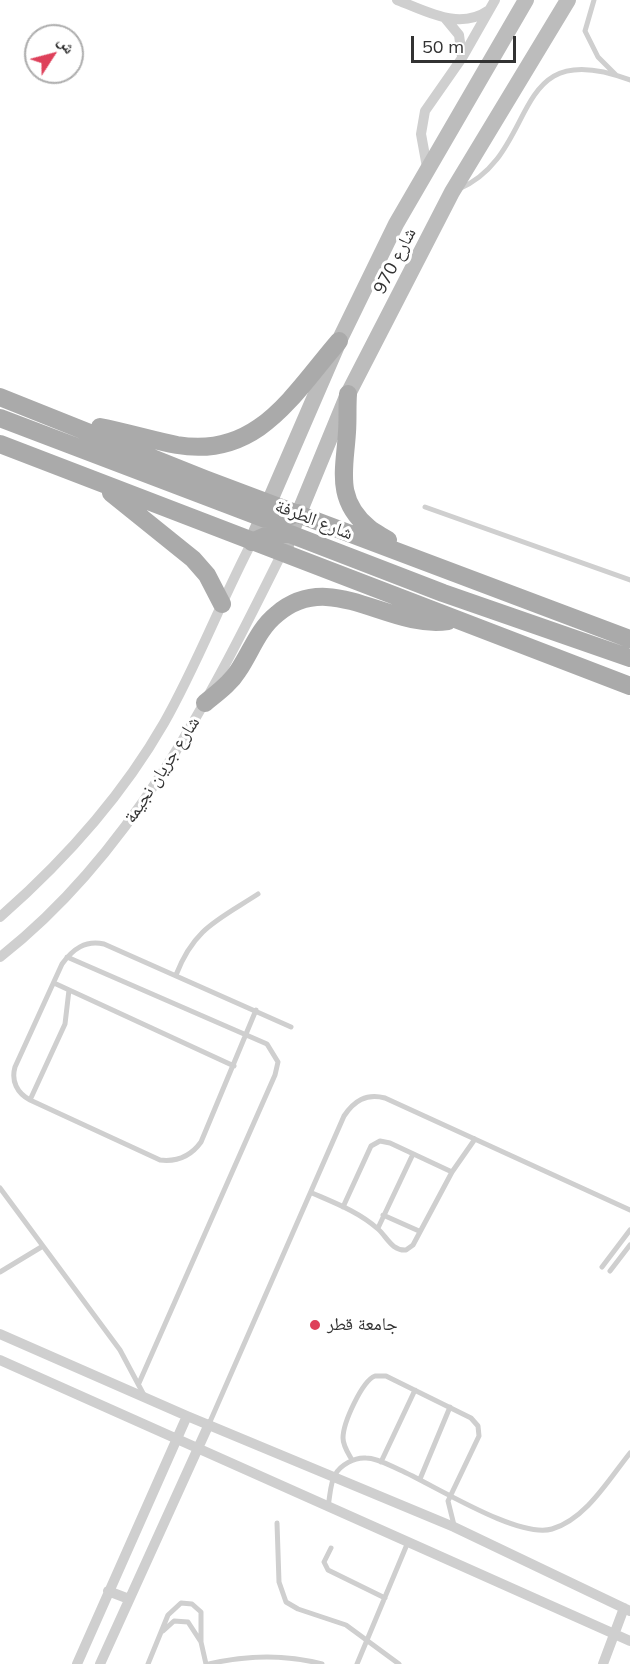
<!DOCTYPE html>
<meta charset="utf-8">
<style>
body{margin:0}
#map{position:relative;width:630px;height:1664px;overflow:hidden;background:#fff;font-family:Mulish,"Noto Naskh Arabic",sans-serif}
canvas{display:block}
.north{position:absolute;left:24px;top:24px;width:60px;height:60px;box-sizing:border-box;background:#fff;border:2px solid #adadad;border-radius:50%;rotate:54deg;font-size:16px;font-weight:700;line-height:24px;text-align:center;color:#323232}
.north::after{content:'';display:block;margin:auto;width:21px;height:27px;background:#de405a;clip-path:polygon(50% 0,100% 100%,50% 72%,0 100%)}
.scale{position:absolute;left:411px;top:36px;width:105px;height:27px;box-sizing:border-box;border:3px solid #323232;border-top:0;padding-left:8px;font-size:18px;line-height:21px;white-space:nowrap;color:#323232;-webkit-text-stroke:4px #fff;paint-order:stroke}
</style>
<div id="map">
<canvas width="630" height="1664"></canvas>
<div class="north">ش</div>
<div class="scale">50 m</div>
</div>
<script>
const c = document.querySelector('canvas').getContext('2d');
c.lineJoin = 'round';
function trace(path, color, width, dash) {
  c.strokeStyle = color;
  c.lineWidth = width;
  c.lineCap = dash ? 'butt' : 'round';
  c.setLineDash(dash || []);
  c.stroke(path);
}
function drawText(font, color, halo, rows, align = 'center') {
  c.font = font + ' Mulish,"Noto Naskh Arabic",sans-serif';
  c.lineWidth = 6;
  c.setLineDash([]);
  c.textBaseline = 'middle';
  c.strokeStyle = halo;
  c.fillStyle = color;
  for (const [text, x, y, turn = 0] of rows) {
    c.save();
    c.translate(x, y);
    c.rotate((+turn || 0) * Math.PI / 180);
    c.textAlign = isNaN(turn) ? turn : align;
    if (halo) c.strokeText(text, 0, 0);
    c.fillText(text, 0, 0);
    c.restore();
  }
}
const lane = new Path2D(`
 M594,0L585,31L598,57L616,75
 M459,189C542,153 506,33 630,80
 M425,507L630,580
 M67,957L267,1044L278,1062L275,1075L139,1383
 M176,975C194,928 218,920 258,894
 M54,983L234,1066
 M256,1010L201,1142C191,1156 177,1162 160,1160L30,1100C17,1093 11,1081 15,1067L62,964C73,949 85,940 104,944L291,1027
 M30,1100L65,1024L69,990
 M0,1188L120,1350L145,1397
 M312,1193C335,1203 359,1212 378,1229C387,1237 392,1251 406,1250L413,1245L452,1172L475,1139
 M343,1207L371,1146L380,1141L390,1143L452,1172
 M383,1215L419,1231
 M378,1228L413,1154
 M602,1267L630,1230
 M610,1271L630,1245
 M0,1272L43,1246
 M209,1424L344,1116C354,1101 366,1093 385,1098L630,1210
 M352,1460C348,1453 343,1446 343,1438C343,1423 362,1381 375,1376H386L471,1418L478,1426L479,1436L448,1501L454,1525
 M381,1462L415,1390
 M420,1479L450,1407
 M328,1506C330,1498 330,1483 335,1475C340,1465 355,1457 366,1458C377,1458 389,1465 400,1470C434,1485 518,1539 552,1529C586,1519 609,1479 630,1453
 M277,1523L279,1582L286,1602L298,1609L346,1625L399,1664
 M331,1548L324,1562L328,1570L385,1598
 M163,1631L174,1621L188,1622L201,1642L206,1664
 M148,1664L168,1615L181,1603L192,1604L201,1612V1642
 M209,1664C247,1655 284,1654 322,1664
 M357,1664L408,1542`);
const street = new Path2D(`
 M397,0C427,11 459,31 489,10
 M445,18L459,35L462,57
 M427,167L421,134L425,111L462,58L495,0
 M0,917C65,860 121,798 164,723C197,665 221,601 252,542
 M0,957C132,854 209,700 282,553
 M0,1334L187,1416L454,1527L630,1611
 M0,1360L630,1641
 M108,1591L129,1599
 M77,1664L187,1416
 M100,1664L209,1424
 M603,1664L624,1608`);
const secondary = new Path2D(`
 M252,542L339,341L396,224L526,0
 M285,547L348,394L452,192L568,0`);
const primary = new Path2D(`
 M348,394C347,407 348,419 347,432C345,468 334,499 369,528C375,533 382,536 388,540
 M0,397L205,479L630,639
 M0,418L263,518L283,519L298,513
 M100,427C126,432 152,440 177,445C258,459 293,394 339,341
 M0,444L630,686
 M111,493L193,559L207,575L222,604
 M252,542L270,534H290L443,593L630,658
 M205,703C217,693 230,684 238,671C251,652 258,629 277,614C331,568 388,630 448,621`);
const markers = [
 [315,1325,6,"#de405a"]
];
const streetNames = [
 ["شارع 970",395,261,-63],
 ["شارع الطرفة",314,520,21],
 ["شارع جريان نجيمة",162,770,-57]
];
const poiNames = [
 ["جامعة قطر",327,1325]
];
trace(lane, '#cfcfcf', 5);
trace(street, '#cfcfcf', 10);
trace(secondary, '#bcbcbc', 16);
trace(primary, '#aaa', 18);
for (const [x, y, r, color] of markers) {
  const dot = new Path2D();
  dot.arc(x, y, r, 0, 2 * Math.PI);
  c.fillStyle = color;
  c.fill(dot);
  trace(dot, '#fff', 2);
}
drawText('18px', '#323232', '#fff', streetNames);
drawText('18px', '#323232', '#fff', poiNames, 'left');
</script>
